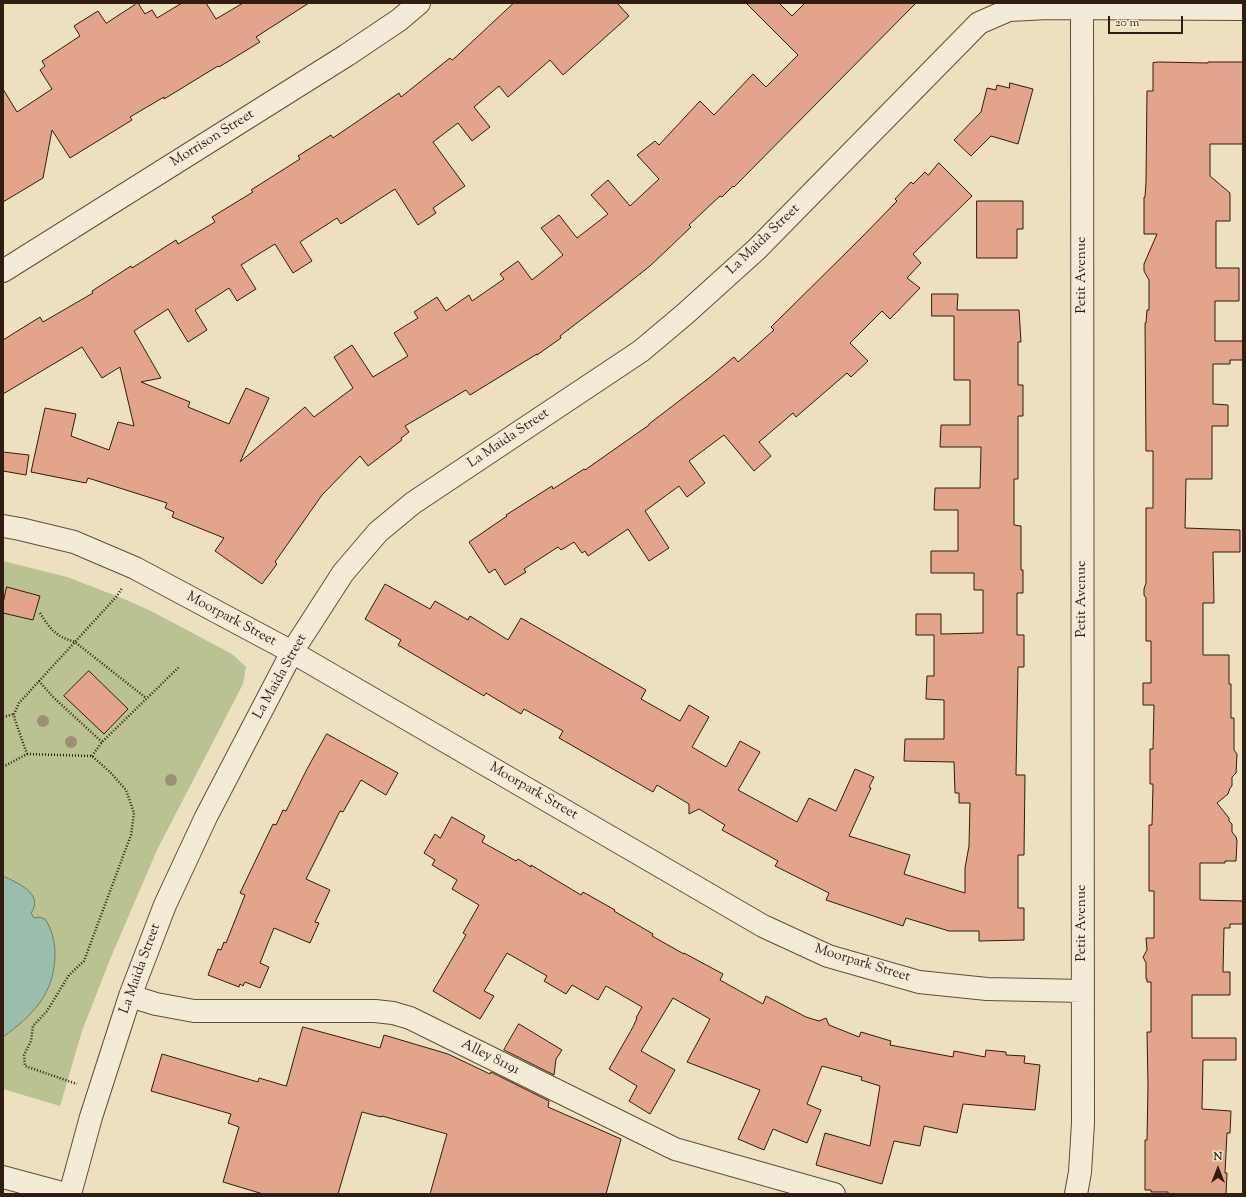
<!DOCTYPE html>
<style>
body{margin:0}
#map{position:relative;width:1246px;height:1197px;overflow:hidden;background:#ece0be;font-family:"Sorts Mill Goudy",serif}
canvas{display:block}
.frame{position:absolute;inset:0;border:4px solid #301c10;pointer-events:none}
.north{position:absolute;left:1198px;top:1149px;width:40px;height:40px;-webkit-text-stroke:3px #f3ebd5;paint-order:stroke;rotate:0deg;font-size:11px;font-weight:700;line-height:16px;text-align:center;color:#301c10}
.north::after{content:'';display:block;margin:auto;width:14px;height:18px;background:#301c10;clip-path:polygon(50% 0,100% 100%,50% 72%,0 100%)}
.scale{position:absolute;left:1108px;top:16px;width:75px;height:18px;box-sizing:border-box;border:2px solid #301c10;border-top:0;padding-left:5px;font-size:12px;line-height:14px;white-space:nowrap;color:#301c10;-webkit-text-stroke:3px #f3ebd5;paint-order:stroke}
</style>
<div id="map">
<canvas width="1246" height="1197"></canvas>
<div class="frame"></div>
<div class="north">N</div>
<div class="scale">20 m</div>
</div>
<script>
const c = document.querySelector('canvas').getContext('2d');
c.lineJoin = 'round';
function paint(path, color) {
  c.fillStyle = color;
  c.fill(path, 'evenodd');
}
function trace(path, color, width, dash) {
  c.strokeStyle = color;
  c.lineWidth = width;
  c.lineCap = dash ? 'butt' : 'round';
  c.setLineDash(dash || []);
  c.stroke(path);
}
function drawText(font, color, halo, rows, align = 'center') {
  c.font = font + ' "Sorts Mill Goudy",serif';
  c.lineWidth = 3;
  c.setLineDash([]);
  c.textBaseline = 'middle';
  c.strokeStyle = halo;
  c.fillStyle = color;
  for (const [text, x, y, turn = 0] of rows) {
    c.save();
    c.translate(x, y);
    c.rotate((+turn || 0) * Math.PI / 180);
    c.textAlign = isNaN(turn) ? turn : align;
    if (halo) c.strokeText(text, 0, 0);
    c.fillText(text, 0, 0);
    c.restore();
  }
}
const green = new Path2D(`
 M3,561L67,577L124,599L151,611L232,654L246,667L243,684L157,850L111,957L82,1031L60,1106L3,1089Z`);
const water = new Path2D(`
 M3,876C16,882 45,894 31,913L34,918L39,917L45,919C52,929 55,942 55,954C55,993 33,1015 3,1037Z`);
const building = new Path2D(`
 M138,3L145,14L152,10L157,18L182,3H206L216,19L243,3H309L256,37L260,42L219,67L218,66L169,96L164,99V97L130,117L132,120L70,158L52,130L43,178L3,202V89L17,112L52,89L40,70L45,66L42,61L80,36L74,26L98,11L106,23Z
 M514,3H617L629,16L563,75L550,60L508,97L499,86L474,107L490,127L472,141L458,123L433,142L465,186L433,208L436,213L418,225L395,189L341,224L337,218L300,242L312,261L293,273L275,244L241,265L256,289L237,301L229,288L195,310L207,330L188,342L168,309L134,331L161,378L141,382L190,402L188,407L229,424L246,388L269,398L240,462L305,407L314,417L353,388L334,357L352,345L373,377L408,356L394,333L418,318L414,312L437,297L446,311L469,295L472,301L504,279L500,274L518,261L532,280L563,255L541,228L559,215L577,238L608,214L591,195L608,180L630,206L659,179L637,155L655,141L659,145L700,101L714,115L753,74L766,87L798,55L746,3H779L792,16L805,3H916L734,187L733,186L722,197L720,196L689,225L691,227L650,266L607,300L560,336L561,338L537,355V354L470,395L466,390L405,426L409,432L401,438L402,440L368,466L360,456L322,495L275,562L277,564L262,584L215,551L224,538L172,517L174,512L165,508L167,503L88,478L86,483L31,472L45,408L76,414L71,436L109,450L118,422L134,426L120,367L102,378L82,347L3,394V340L40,317L43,322L93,293L92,291L131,266L132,268L176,240L178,244L215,222L212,217L253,192L251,190L300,159L298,156L331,135L333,138L399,93L401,97L450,58L452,60Z
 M1159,62L1208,63V62H1243V144H1210V176L1230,193V221H1216V268H1239V301H1215V341H1243V360H1230V364H1213V404L1228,405V426H1212V479H1186L1185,528L1240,530V552H1213L1214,603H1203V655H1229V684H1231V718H1234V750L1237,754L1236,773L1232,777V786L1230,788L1228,794L1217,803L1229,818V821L1232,824V832L1236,837L1237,841L1236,861H1225V863H1200V900L1243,901V924H1230V928H1224L1223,972H1230V995H1192V1038H1236V1060H1203L1202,1109L1231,1111L1230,1133H1227L1225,1173H1227L1226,1194H1168V1192H1151V1190H1145V1140H1147L1148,1086L1147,1032H1151V982H1147V979H1146V963L1143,957L1147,950L1146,938H1154V891H1149V825H1152L1153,784H1150V749H1153L1154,705H1143V683H1151V641H1146V598L1144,595V589L1146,583V508H1153V451H1146L1145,323H1146L1147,310H1149V280L1144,271V264L1157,234H1144V197H1145L1146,182L1147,91H1153V63Z
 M1010,83L1033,89L1018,144L991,136L971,156L954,140L981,112L987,88L996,90L997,85L1009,88Z
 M939,163L972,196L913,254L921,263L907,278L920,288L890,319L882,311L850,343L868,361L851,377L847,373L796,417L793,413L759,442L771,456L754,471L724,435L689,461L705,483L687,497L679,486L645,511L669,548L649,561L628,529L588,556L585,551L582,553L574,542L561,550L558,547L524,569L526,572L505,585L495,569L489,573L469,542L507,516L506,515L552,486L553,489L584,469L585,470L649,425V424L709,378L734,357L738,362L774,330L771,327L860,239L897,201L895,199L911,182L913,184L925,172L928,175Z
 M977,201H1023V229H1017V258H977Z
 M932,294H958L957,310H1019L1021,342H1018V385H1023V416H1018V479H1014V525L1021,526V570H1023V593H1017V635H1024V667H1018L1016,775H1025L1024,855H1018V908H1024V940L979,941V931H949L906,918L903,926L826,900L829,893L775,866L778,861L722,830L725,825L699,809L689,814V804L657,785L653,792L559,738L563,731L524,709L521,714L486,693L484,696L398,645L401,640L365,619L385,584L430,609L435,601L468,620L470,616L508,640L521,618L646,690L641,699L680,721L689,705L709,717L692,747L726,767L740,741L760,752L738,790L797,822L809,798L836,811L855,769L874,777L869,787L871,788L849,836L910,855L904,874L965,893V868L969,846L970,803H959V793H955L954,762L904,761L905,739H944V700L926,699L927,676H934V635H916V614H941V634L983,633V590H974V573H931V551H958V510H934L935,488H980L981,447H940L941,425H970V380H954V316H932Z
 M3,452L29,455L26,475L3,471Z
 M7,587L40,596L33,620L3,613V604Z
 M89,671L128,709L104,734L64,696Z
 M327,734L398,773L386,795L361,780L343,812L340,811L306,879L330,890L315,922L319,923L310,943L274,928L260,963L269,967L260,988L245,982L243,986L240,984L239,987L208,975L218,949L221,950L224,942L226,943L245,895L240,893L273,824L276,825L283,810L286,811L307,769Z
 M452,817L485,836L482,842L516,861L518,859L531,867V865L581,895L583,892L615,910L614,911L653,934L652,936L684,954V953L723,974L720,980L763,1004L766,996L806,1017L819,1021L826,1018L829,1025L859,1037L861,1032L891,1041L890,1045L953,1057L954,1051L985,1057L986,1050L1006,1052V1055L1025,1056L1024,1063L1040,1065L1035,1110L963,1104L957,1133L924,1126L920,1146L894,1141L882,1184L816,1165L825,1133L870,1146L880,1086L861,1080L862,1077L822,1066L807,1104L821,1110L807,1143L773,1129L764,1150L738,1139L760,1090L687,1062L710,1019L673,998L641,1051L675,1070L650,1114L629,1101L637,1086L609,1069L633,1027L637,1018H636L642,1007L606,986L598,1000L572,985L566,994L544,981L547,976L507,953L484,991L494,996L480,1019L433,991L466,935L463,933L479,905L452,889L457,880L432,865L435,860L424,853L435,834L440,838Z
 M519,1024L562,1050L556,1059L554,1075L504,1050Z
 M303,1027L380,1048L384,1035L448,1054L490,1074L491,1072L549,1101L548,1107L621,1139L606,1194H430L447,1134L382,1116L381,1117L362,1112L338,1194H263L223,1182L239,1127L228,1123L231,1114L151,1091L162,1054L258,1082L259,1078L286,1086Z`);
const path = new Path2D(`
 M40,613C51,630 55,636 75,642L146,698
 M39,681L54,698L102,742
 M3,717L14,714
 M27,754L92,756L110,772L126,790L134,813L131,835L84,961L69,975L47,1011L33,1026L31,1041L24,1055L25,1066L77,1084
 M92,756L102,742L179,667
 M3,767L27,754L15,720L14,714L19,703L117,596L122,588`);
const minor = new Path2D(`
 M3,271L347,55L399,20L419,3
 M3,526L20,529L74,542L135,568L292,652L763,926L828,956L919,982L987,989L1083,991
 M130,996L156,1004L194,1011H375L393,1013L410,1018L675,1149L834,1194
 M3,1177L66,1194
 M70,1194L91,1117L130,996L165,905L206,817L292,652L343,573L378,532L413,503L641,351L685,314L757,249L979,23L1009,10L1048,8L1243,9
 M1076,1194L1080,1172L1083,1123L1082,3`);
const trees = [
 [43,721],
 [71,742],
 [171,780]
];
const streetNames = [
 ["Morrison Street",213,139,-32],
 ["La Maida Street",764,240,-44],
 ["Petit Avenue",1083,275,-90],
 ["La Maida Street",509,439,-34],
 ["Petit Avenue",1083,599,-90],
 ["Moorpark Street",231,620,28],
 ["La Maida Street",281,677,-61],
 ["Moorpark Street",533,792,30],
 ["Petit Avenue",1083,923,-90],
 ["Moorpark Street",862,964,17],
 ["La Maida Street",141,969,-70],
 ["Alley 81191",490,1058,26]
];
paint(green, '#b9c290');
paint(water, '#9abeab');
trace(water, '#707d6d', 1);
paint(building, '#e2a48a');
trace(building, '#301c10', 1);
trace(minor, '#5f4d3c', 24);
trace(path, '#301c10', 2.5, [1, 2]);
trace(minor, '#f3ebd5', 22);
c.fillStyle = '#9b9073';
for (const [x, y] of trees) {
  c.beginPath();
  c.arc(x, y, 6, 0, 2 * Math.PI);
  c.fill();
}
drawText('14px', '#301c10', '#f3ebd5', streetNames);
</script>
